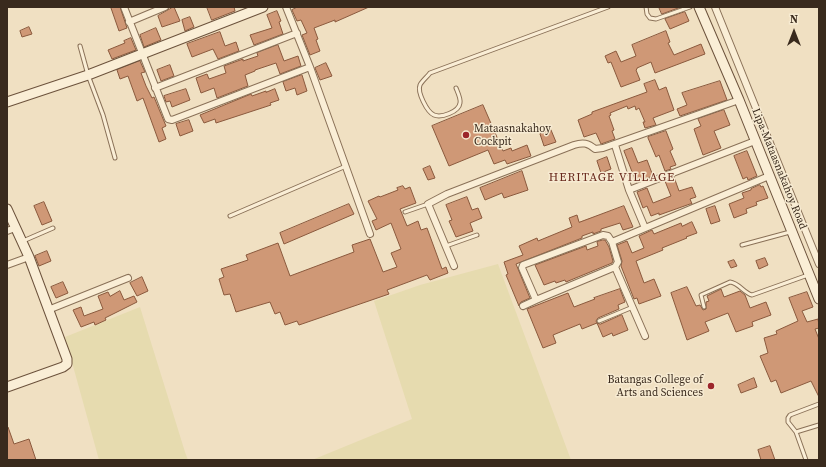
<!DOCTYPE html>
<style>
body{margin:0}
#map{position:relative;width:826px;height:467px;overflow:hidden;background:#f0e0c2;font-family:"Source Serif 4",serif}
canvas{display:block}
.frame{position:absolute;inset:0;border:8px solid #392a1d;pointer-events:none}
.north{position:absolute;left:774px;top:12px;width:40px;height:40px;-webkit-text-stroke:3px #f7ebd2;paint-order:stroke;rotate:0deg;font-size:11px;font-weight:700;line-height:16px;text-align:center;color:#392a1d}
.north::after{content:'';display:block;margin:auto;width:14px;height:18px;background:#392a1d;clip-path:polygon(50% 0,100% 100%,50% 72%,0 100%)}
</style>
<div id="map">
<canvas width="826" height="467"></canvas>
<div class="frame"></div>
<div class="north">N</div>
</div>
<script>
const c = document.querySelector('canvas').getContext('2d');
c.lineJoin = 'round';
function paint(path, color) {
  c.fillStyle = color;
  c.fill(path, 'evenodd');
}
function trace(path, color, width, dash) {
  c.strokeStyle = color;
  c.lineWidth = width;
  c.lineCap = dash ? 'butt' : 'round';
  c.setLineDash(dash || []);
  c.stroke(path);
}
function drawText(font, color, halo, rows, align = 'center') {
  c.font = font + ' "Source Serif 4",serif';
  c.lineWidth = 3;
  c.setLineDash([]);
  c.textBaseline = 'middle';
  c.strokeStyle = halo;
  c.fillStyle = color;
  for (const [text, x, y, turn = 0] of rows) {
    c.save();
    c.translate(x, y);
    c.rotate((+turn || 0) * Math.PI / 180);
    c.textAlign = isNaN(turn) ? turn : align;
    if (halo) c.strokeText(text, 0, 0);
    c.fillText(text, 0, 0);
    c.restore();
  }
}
const farmland = new Path2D(`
 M498,264L571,460H312L412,419L374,301L420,285Z
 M140,307L185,452L188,460H99L65,337Z`);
const building = new Path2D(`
 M115,7H120L127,28L119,31L111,8Z
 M174,7L180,21L162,27L158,16Z
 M207,7H234L235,11L212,20Z
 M298,7H369L335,22V20L314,28L318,39L316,40L320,51L310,55L302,35L307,33L301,20L297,21L292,10Z
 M659,7H681L662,14Z
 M277,11L281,21L279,22L283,34L254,45L250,35L272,28L267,15Z
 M685,12L689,21L670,29L665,19Z
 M190,17L194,27L185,31L182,20Z
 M29,27L32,34L22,37L20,31Z
 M156,28L161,40L144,47L140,35Z
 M666,31L670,42L668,43L674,55L701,44L705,54L655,73L651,62L637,68V69L636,70L640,80L621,87L611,62L608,63L605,56L616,51L621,62L636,56L632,45Z
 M220,32L225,46L236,42L239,51L218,59L213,49L192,57L187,44Z
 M131,38L136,50L112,59L108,50L125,43L124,41Z
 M278,45L284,61L298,56L301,66L280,74L276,63L255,70V71L245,75L248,86L217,98L214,88L201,93L196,78L207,74L209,79L226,73L224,66L243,59V61L258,56L257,53Z
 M140,61L145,72L141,73L146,86L152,98L154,97L166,126L162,128L166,139L159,142L143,98L137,101L128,76L120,79L117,70Z
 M326,63L332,76L320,80L315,68Z
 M170,65L174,76L161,81L157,70Z
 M302,75L307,91L297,95L295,88L286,91L283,82Z
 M655,80L659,90L666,87L674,110L653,118L656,125L645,128L643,122H645L639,108L636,110L635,106L628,109L627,106L610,113L611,115L609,116L614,130L612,131L615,139L601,144L596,133L584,137L578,120L592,114V112L647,92L644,84Z
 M720,81L727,100L680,116L677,109L687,105L682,93Z
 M186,89L190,100L172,107L170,101L166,102L164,96Z
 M275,89L279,100L270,103L271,105L216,123L215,119L204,123L200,115L251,94L252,96L266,91V92Z
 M483,105L503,151L511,148L512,151L527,145L531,156L507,164L505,160L494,164L488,150L449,166L432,126Z
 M724,110L730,125L714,131L721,148L703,155L694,129L701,126L698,119Z
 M189,120L193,131L180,136L176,124Z
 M551,130L556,142L544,146L540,134Z
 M666,131L673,149L670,151L676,165L670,167L671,169L665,171L659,155L656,157L648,138V137Z
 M632,148L638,163L647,160L653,176L636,182L624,151Z
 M747,151L757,176L748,180L747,177L743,179L734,156Z
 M607,157L611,169L601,173L597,161Z
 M430,166L435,178L428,180L423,169Z
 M522,171L528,190L504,198L502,193L485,200L480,188Z
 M674,177L679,191L692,187L696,197L690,199L692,204H690L659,215V213L651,216L647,206L643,208L637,192L647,188L653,203L671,196L665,181Z
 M760,185L761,187L763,186L768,198L756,202L757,205L746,209L747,213L734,218L729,204L744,198L742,193L751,190V189Z
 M403,186L405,189L410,187L416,203L400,209L407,226L418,221L421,230L427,228L442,269L446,267L448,273L430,280L427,275L387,290L389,294L299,325L297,321L285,325L280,312L275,314L270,302L236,312L230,294L224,295L219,279L224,277L221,269L248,260L246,255L278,243L290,276L354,252L352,245L370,239L383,272L397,267L391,253L401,249L391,223L376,230L372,221L377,219L368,201L379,196L380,197L398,190L397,188Z
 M467,197L472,210L478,208L482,218L470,223L473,231L456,237L449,221L452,220L446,205Z
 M44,202L52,221L42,225L34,206Z
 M349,204L354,214L284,244L280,233Z
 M624,206L633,227L623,230L620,223L601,229V231L593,234V232L582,236V238L516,264L530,298L521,302L519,306L506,275L508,274L504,262L523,255L519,246L537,238L538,241L572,227L569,218L577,215L579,222Z
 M715,206L720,221L711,224L706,209Z
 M692,222L697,233L686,237L687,238L662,248L663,250L636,261L644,283L654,279L661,296L639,304L637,298L634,299L621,266L622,261L617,245L627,241L632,253L644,248L639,236L652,230L654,234L681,223L682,226Z
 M603,240H605L609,247L613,261L612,263L566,282L565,280L556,283L555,281L544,285L535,265L586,246L587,250L598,246L597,242Z
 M47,251L51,261L39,266L35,256Z
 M765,258L768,265L759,269L756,261Z
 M734,260L737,266L731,268L728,262Z
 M142,277L148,291L137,296L130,283Z
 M63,282L68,293L56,298L51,287Z
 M687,287L696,306L700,305L703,310L706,309V302L709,301L707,296L721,289L724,297L740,291L745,295L750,308L766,302L771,315L752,322L753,326L736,332L728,313L705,322L709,331L687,340L671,293Z
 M620,289L625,302L618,305L619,309L598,318L596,321L597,323L582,329L580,324L553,335L556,343L543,348L527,309L568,293L574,307L595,299L594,298Z
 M120,291L124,300L134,296L137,302L105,318L106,320L95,325L94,322L81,327L73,310L81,307L84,316L103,309L98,296L108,292L110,296Z
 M807,292L813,307L802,311L807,322L818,319L819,325V328L815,329L819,339V397L811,381L781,393L776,380L771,382L760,356L768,353L764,338L777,334L776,331L798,321L789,298Z
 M622,315L628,330L613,336L612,333L603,337L597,323L600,324Z
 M754,378L757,387L741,393L738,385Z
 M7,427H8L14,444L29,439L36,460H7Z
 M770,446L775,460H761L758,450Z`);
const lane = new Path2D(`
 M646,7L647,14L650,18L656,19L690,7
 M80,46L88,75L103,115L115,158
 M456,88C458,93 461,99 460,103C459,112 441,118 434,115C427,112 417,92 420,85C422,81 427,77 430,73L608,7
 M405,212L428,204
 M230,216L346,166
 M23,241L53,228
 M742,245L790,232
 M446,246L477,235
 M704,307L701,295L730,282C739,283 744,293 752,295L808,275
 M599,321L633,307
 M819,404L790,415L788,418V422L796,432L819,425
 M796,432L806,460`);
const street = new Path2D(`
 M124,7L168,119L172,120L310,67
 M286,7L310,67L370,234
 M715,7L819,264
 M129,22L165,7
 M155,88L297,33
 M615,145L629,190L645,228
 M629,190L755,141
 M7,231L15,228
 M603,235L608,236L612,242L618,262L615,267L536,300L522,268L523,265Z
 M612,242L769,176
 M7,265L29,257
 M454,266L428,204L447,194L574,145C583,142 588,143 595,149L603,148L739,100
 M615,267L645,336
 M523,306L536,300
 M48,310L128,278`);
const secondary = new Path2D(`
 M699,7L739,100L819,299
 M7,102L88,75L263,7
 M7,209L29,257L67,359V364L63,367L7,387`);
const markers = [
 [466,135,4,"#9c262b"],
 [711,386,4,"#9c262b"]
];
const poiNames = [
 ["Mataasnakahoy",474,129],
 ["Cockpit",474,142],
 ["Batangas College of",703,380,"right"],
 ["Arts and Sciences",703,393,"right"]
];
const streetNames = [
 ["Lipa-Mataasnakahoy Road",779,169,68]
];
const neighbourhoodNames = [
 ["HERITAGE VILLAGE",612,178]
];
paint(farmland, '#e6dbaf');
paint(building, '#cf9876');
trace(building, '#8a593d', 1);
trace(lane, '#8a7158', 5);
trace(street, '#8a7158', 8);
trace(secondary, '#6c523c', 11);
trace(lane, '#faeed6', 3);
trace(street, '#faeed6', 6);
trace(secondary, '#faeed6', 9);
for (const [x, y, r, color] of markers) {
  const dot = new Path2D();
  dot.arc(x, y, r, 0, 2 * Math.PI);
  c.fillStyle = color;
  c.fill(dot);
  trace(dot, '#f7ebd2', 1.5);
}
drawText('11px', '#392a1d', '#f7ebd2', poiNames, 'left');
drawText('11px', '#392a1d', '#f7ebd2', streetNames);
c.letterSpacing = '1px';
drawText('12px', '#68281b', '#f7ebd2', neighbourhoodNames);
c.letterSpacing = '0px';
</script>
